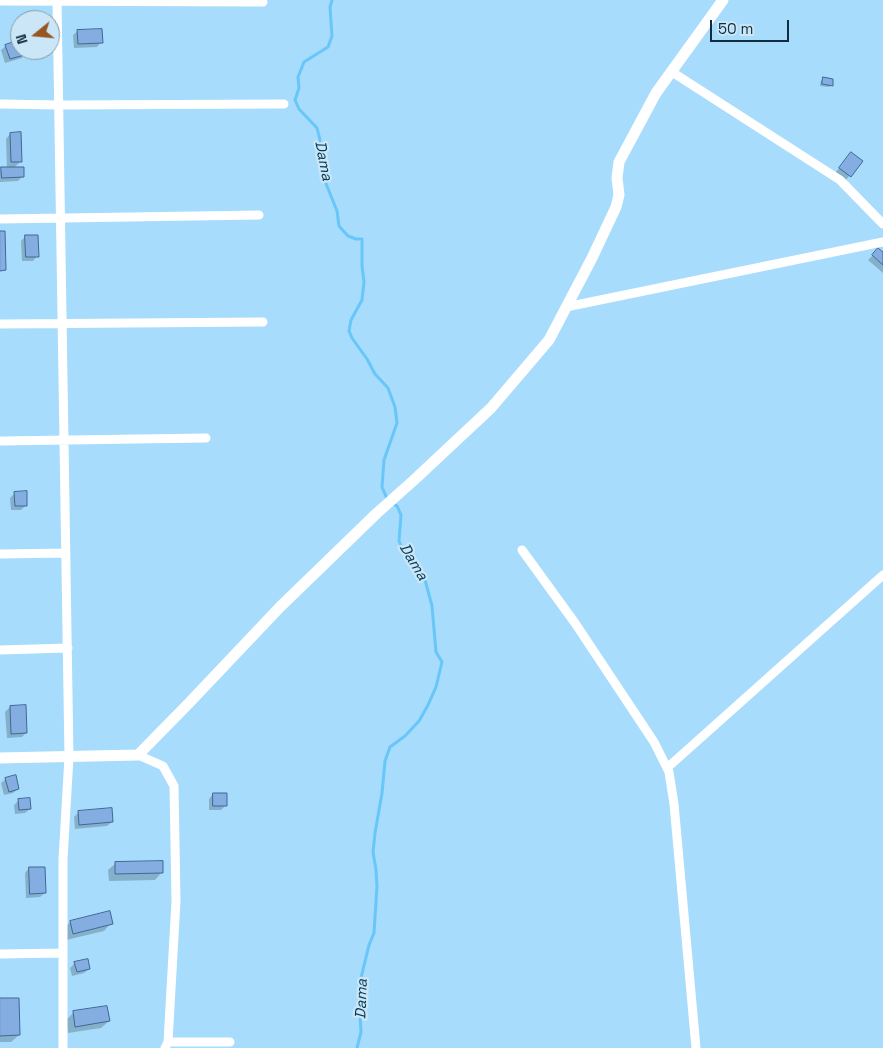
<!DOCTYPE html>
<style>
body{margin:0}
#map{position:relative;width:883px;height:1048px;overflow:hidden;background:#a7dcfc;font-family:"Space Grotesk",sans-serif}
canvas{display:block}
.north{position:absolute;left:10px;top:10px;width:50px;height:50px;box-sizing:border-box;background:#cbe6f6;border:1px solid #819cac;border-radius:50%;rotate:253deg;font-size:14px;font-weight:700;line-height:20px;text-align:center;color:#122e3e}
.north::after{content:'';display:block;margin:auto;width:18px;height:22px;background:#965522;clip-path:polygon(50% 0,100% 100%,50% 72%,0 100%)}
.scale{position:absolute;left:710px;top:20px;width:79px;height:22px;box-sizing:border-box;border:2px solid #122e3e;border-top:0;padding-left:6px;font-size:15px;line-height:18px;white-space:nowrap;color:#122e3e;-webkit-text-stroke:4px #cbe6f6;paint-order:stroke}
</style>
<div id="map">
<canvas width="883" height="1048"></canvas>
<div class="north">N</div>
<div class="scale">50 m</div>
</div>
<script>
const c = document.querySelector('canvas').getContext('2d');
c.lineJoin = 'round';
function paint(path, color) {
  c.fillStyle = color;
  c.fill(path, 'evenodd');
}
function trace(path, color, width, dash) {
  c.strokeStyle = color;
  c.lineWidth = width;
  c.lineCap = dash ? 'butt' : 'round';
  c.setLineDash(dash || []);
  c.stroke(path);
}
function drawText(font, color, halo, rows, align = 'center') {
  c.font = font + ' "Space Grotesk",sans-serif';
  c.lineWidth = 4.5;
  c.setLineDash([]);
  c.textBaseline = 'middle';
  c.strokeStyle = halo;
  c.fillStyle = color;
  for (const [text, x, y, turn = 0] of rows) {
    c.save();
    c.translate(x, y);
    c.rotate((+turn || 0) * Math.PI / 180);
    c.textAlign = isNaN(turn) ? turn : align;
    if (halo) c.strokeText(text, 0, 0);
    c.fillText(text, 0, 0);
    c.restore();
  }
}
const shadow = new Path2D(`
 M78,31L101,42L97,47L74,48L73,35Z
 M20,41V50H25L26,53L22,58L5,63L1,50L6,46Z
 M823,79L831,85L829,87L820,86L821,81Z
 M10,134L21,161L14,168L23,176L18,181L0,182V171L2,169L7,168L6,139Z
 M851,154L861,161L845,181L835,173Z
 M25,237L37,256L33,261H22L21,241Z
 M878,250L883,254V273L868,260Z
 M15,493L26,505L21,510H11L10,498Z
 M10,707L26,733L22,737L7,738L5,712Z
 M6,779L18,789L13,793L4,795L1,783Z
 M213,794L226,805L221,810H209V799Z
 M19,800L30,809L25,813L15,814L14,805Z
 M79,812L112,822L107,826L75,829L74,817Z
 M116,863L162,872L155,880L109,881L108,870Z
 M29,868L45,893L40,897L26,898L25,873Z
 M70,922L111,923L104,931L66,940L63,929Z
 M75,963L89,969L84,973L72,976L70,968Z
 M0,1000L19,1035L11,1042H0Z
 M73,1013L109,1021L101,1028L68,1033L66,1020Z`);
const stream = new Path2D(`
 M332,0L330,7L332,36L328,47L304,62L298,77L299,88L295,100L299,109L317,128L320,140V158L323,176L337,211L339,226L348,236L356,239H362V266L364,282L362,300L351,320L349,331L352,338L367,359L375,374L388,388L395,407L397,423L384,460L382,487L388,501L397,506L401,515L399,541L404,552L416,562L424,576L432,606L436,652L442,662L436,687L428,705L419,721L405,736L390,747L385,761L382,793L375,833L373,852L376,870L377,886L374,933L369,945L360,982L359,996L361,1032L357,1048`);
const building = new Path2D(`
 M102,29L103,43L78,44L77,30Z
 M20,40V50H27L28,54L10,59L5,45Z
 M823,77L833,79V86L822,84Z
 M21,132L22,162H11L10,133Z
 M851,152L863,161L851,177L839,168Z
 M1,167H24V177L2,178Z
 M0,231H5L6,270L0,271Z
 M25,235H38L39,257H26Z
 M878,248L883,252V265L872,255Z
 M27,491V506H15L14,492Z
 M26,705L27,733L11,734L10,706Z
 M16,775L19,789L9,792L5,778Z
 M213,793H227V806H213Z
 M30,798L31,809L19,810L18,799Z
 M112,808L113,822L79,825L78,811Z
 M163,861V873L115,874V862Z
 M29,867H45L46,893L30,894Z
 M110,911L113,924L73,934L70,921Z
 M88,959L90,969L77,972L74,962Z
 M0,998H19L20,1035L0,1036Z
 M107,1006L110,1021L75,1027L73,1011Z`);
const minor = new Path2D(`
 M57,0L69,757L63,859V1048
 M0,1L263,2
 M672,72L840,180L883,224
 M0,104L59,105L284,104
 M0,219L259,215
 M566,307L883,242
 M0,324L263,322
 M0,441L206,438
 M522,550L575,623L654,742L669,772L674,804L696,1048
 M0,554L66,553
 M0,650L68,648
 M138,755L163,766L174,786L176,901L168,1042L165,1048
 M667,768L883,575
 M0,954L63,953
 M168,1042H230`);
const tertiary = new Path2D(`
 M0,758L138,755L189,703L280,607L377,513L413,481L491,408L549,340L592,258L616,207L619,195L617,178L619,162L656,93L723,0`);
const waterNames = [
 ["Dama",323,161,79],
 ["Dama",413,562,59],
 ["Dama",362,999,-88]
];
paint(shadow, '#0003');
trace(stream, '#68c6f9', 3);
paint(building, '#84ade1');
trace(building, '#406696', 1);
trace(minor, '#fff', 9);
trace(tertiary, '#fff', 11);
drawText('italic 15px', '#003852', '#cbe6f6', waterNames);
</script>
